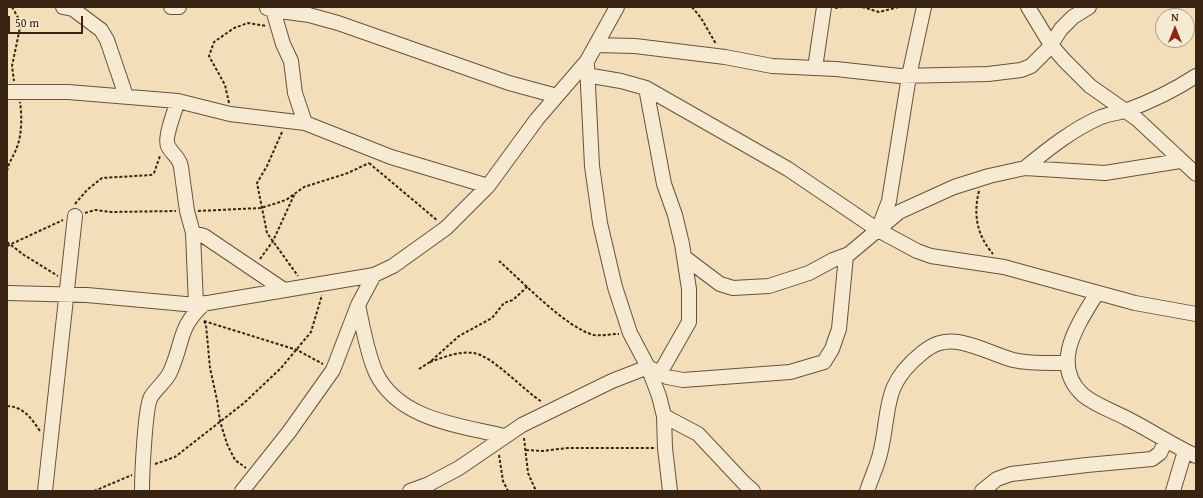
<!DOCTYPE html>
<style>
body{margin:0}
#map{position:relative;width:1203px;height:498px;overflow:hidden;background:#f2dfb9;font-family:"Gentium Book Plus",serif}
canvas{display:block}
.frame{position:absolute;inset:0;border:8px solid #392312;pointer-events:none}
.north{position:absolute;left:1155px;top:8px;width:40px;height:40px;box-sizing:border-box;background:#f7ead2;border:1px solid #ab9a85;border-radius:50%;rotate:0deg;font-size:11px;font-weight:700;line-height:16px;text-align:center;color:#392312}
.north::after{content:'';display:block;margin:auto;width:14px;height:18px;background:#8f2418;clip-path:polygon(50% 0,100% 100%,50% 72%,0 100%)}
.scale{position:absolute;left:8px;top:16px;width:75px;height:18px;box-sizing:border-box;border:2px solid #392312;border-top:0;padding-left:5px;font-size:12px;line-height:14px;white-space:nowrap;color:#392312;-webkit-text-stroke:3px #f7ead2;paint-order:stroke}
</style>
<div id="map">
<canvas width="1203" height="498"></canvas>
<div class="frame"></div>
<div class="north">N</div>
<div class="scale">50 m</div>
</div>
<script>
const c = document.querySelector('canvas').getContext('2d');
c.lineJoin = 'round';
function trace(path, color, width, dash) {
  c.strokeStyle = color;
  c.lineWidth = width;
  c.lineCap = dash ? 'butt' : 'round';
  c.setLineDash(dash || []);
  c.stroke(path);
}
const path = new Path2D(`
 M12,7L21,23L12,66L14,81
 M692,7L701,18L716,44
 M862,7L879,12L899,7
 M835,8L843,7
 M229,103L225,85L209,56L214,42L234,28L248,23L266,26
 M282,132L267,166L257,183L267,233L298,276
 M369,163L438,221
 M7,171C9,161 14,156 17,147C22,134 22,116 20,102
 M979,191C973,215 977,235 993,254
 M75,204L87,190L102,178L151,175L154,173L160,156
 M198,211L261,208L286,200L304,187L348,173L369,163
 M85,213L95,210L111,212L176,211
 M7,242L24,255L58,276
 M7,246L63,220
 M260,259L273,241L295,193
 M499,261C522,281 566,328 594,335C602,336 611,334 619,334
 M204,321L206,325L210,368L217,400L220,421L227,444L235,460L246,468
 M204,321L297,350L323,364
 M430,362C444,357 459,351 473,353C492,355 523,390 542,402
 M419,369L430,362L459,336L492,318L504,303L513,300L528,286
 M7,406C24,407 31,418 40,431
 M524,438L528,473L536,491
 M526,450L542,451L567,448H654
 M499,455L503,481L508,491
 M155,464L175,457L244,403L281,368L311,332L322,295
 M94,491L132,475`);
const minor = new Path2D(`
 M63,7L73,9L101,30L107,40L126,96
 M171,7H179
 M269,7L273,10L309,15L338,23L509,83L557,96
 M1028,7L1051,45L1064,60L1090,86L1137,119L1196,174
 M267,8L273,10L283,44L291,61L295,93L305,123
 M596,45L635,46L725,57L772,66L836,69L900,76L988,74L1021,70L1031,66L1048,49L1061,29L1073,17L1089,7
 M587,65L592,166L600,223L615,287L630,333L648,367L659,396L664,416L665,448L670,491
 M815,68L824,7
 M586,75L621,81L646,88L788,169L878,230L917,251L931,256L1004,267L1135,303L1196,314
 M646,88L664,184L675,215L682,244L689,289V322L660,373
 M7,92H68L178,101L230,114L305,123L391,157L488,186
 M178,101C175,110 164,138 168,146C172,154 180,158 181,167L187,211L193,233L196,305
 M1025,168C1048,149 1073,129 1101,117C1109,114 1117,113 1125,111C1150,102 1173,91 1196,76
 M879,227L889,201L909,76L924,7
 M193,233L204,236L284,290
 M684,257L720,284L733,288L769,286L809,273L833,260L849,254L899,212L954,187L989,176L1025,168L1105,173L1180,161
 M7,293L87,295L196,305L374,275L393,266L446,228L488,186L537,119L587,61L617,7
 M1097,293C1079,323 1049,364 1083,395C1095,405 1113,411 1126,418C1150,430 1172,445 1196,456
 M358,305C363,328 367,353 376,373C399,420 459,425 504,436
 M664,416L698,434L744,483L753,491
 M45,491L75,216
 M142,491C142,476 145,406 151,397C157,387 167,381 171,370C184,340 178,327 205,303
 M242,491L289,432L333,370L358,305L374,275
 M410,491L429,484L459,468L522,425L612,381L648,367L667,377L683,380L790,372L824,362L832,349L839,329L846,256
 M867,491C871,479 877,466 880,454C891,409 881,386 922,353C933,344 943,340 958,342C977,345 995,355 1013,360C1031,364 1050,363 1068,363
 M982,491L997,479L1011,474L1087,465L1152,459L1160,453L1166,440
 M1173,491L1185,451`);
trace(minor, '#67523c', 16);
trace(path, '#392312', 2, [3, 2]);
trace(minor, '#f7ead2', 14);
</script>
